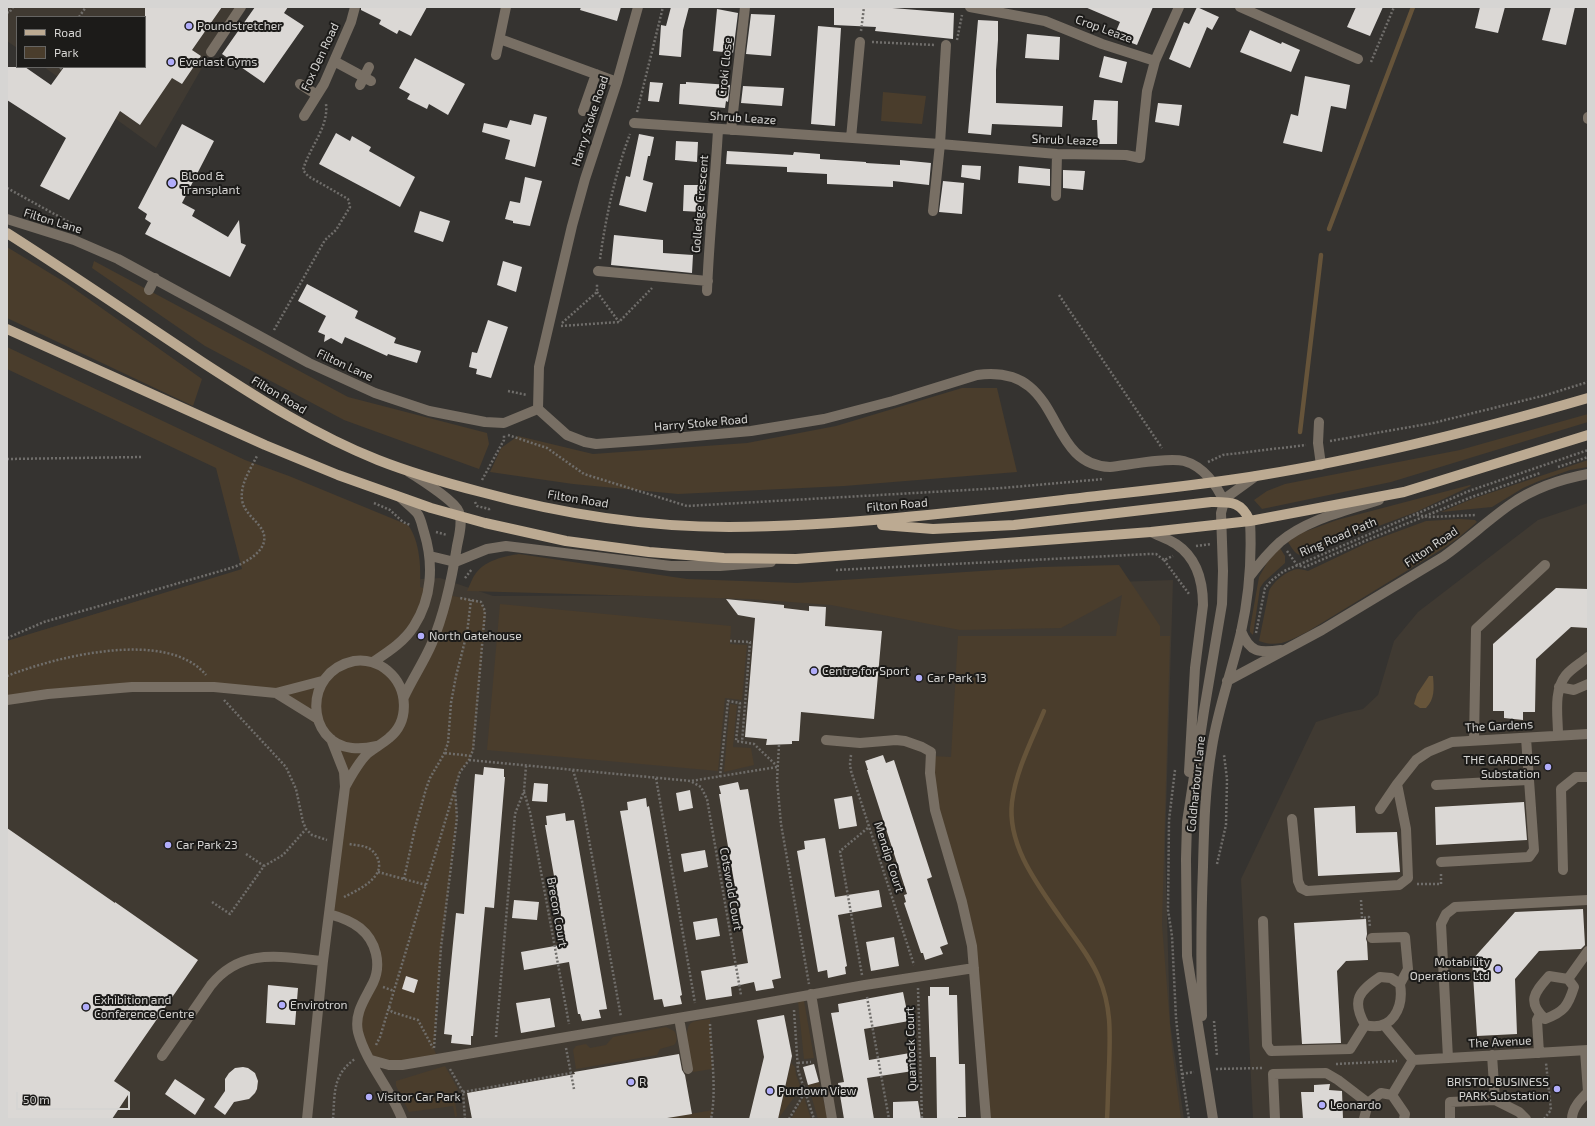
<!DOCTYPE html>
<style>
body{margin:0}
#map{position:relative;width:1595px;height:1126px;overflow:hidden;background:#353330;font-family:"Exo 2",sans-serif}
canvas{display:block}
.frame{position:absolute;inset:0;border:8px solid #d6d5d3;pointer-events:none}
.legend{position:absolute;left:16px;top:16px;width:130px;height:52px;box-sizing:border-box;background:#1c1b19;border:1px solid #666563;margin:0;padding:5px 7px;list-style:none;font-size:12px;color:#d6d5d3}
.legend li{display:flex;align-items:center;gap:8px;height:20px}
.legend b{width:20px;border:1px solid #666563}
.scale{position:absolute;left:16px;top:1092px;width:114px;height:18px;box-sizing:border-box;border:2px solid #d6d5d3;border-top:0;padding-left:5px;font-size:12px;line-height:14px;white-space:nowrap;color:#d6d5d3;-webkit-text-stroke:3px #1c1b19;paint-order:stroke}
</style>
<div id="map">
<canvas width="1595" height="1126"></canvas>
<div class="frame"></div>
<ul class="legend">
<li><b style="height:5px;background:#bcaa92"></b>Road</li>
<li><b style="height:11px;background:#4a3d2c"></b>Park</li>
</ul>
<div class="scale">50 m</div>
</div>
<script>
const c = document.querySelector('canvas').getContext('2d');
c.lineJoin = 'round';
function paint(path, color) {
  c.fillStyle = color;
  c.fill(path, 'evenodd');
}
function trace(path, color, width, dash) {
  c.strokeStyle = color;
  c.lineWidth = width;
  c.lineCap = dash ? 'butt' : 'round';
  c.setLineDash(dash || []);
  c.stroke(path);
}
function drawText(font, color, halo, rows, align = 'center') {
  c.font = font + ' "Exo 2",sans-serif';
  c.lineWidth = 4;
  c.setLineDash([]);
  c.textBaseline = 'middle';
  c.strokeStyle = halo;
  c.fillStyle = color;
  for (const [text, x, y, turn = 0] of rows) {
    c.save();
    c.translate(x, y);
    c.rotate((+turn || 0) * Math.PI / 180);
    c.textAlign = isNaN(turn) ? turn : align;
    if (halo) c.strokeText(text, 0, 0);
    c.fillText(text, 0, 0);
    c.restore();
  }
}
const built = new Path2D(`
 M7,7H241L211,52L156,148L44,67H145V17H17V48L7,41Z
 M1588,503V1119H1253L1241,879L1316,722L1345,713L1363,709L1378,695L1394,641L1418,612L1538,520Z
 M267,562L401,580L440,578L493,596L749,595L1173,580L1165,845L1170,1023L1184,1119H7V641Z`);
const green = new Path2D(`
 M883,92L926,96L922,124L881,121Z
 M7,247L66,283L202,379L193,406L7,318Z
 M94,261L348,397L487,433L489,444L479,469L344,420L205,346L92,268Z
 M7,347L245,460L289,476L408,525C420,541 421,567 420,587L429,590L419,616L373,662L384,667L404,697L447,595L475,600L483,605L486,614L473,750L469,760L460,772L455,788L457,818L441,947L434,1049L438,1059L399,1066L371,1060L357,1027L375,976L369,937L329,914L345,787L323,730L276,693L160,686L7,700V641L242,569L216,468L7,369Z
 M962,388H997L1017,472L844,486L678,494L573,484L490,472L501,448L518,436L593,454L747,443L836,426Z
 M1588,414V422L1391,482L1262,509L1254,500L1267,491L1285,484L1460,450Z
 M1588,460V467L1570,470L1539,481L1523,488L1492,507L1441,512L1472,499Z
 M1470,485L1471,486L1416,512L1368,530L1308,555C1297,558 1293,550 1288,542L1301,533L1337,520Z
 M1460,519L1475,520L1477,522L1457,539L1444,548L1307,632C1289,641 1278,648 1259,641L1269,591C1273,582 1287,570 1298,569C1301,569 1305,570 1308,571L1369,542L1426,521Z
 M1280,548L1285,556V563L1264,582L1260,588L1253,635L1250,632V628L1259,577L1268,561Z
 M519,554L687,579L797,583L1042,567L1119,565L1160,626V636H1170L1162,925L1172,1049L1181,1119H986L972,946L942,837L931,756L951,757L958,636H1116L1122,595L1061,628L960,630L831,605L750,599L467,591C470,585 472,578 476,573C486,560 505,556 519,554Z
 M500,604L731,626L730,644L747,645L742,700L725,698L718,771L487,750Z
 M730,704L737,705L733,747L751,748L754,765L724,772Z
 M798,1001H804L814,1058L804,1059Z
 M710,1019L712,1069L693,1072C691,1063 682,1029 691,1023C696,1020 704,1020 710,1019Z
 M666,1027L674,1031C677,1035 678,1041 674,1045L660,1049L657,1055L576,1069L573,1050L576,1046L586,1044L590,1048L606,1045L613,1037Z
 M791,1063L795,1067L796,1075L801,1088L778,1119Z
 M445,1066L458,1089L454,1093L457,1116L455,1117L453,1106L409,1112L396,1086V1081Z
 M819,1082L828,1119H818L808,1085Z
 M804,1097L811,1119H791Z
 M713,1110L711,1119H661Z`);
const water = new Path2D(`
 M1429,676H1433C1434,688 1435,699 1426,708H1420L1414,704L1417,694Z`);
const stream = new Path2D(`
 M1329,229L1413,7
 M1300,432L1321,255
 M1044,711C1032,740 1016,770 1012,802C1007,845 1037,884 1060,917C1073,936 1090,956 1099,978C1112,1008 1110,1036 1109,1068C1108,1085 1108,1102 1107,1119`);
const building = new Path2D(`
 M145,7H222L192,50L201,56L182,84L172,78L140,125L120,111L69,200L40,186L66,138L7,100V67H25L51,85L64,67H145Z
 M255,7H288L284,13L304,26L264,83L222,54Z
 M361,7H427L411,36L399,30L397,34L379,24L381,20L361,10Z
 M581,7H621L617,21L580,10Z
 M671,7H689L683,30L681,57L659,55L661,25L666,26Z
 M834,7H880L954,13L953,39L875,31L876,27L834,25Z
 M1085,7H1153L1137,45L1114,36L1120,22Z
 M1197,7L1219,17L1212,30L1207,27L1190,68L1169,59L1184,22L1189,24Z
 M1356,7H1383L1370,36L1347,27Z
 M1480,7H1505L1498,33L1475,28Z
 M1551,7H1575L1566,45L1542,40Z
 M717,9L738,13L733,53L713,51Z
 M751,14L775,15L771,56L746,54Z
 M978,20L998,21V40L996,70V103L1063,106L1062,127L992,124L991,135L968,133Z
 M818,26L841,28L835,126L811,124Z
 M1250,30L1281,44L1282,42L1300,50L1291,72L1240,52Z
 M1027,34L1060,37L1059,60L1025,58Z
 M1104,56L1127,62L1122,83L1099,77Z
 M415,58L465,84L448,115L429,104L427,109L407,99L410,94L399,88Z
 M1305,76L1350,85L1346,109L1331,106L1322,152L1283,143L1291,114L1298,116Z
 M650,82L663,83L659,102L648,101Z
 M686,82L730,85L728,102L726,101L725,108L679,104L680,84H686Z
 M743,86L784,88L782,106L741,103Z
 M1094,100L1118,101L1117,144H1098L1097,120H1092Z
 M1158,103L1182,105L1179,126L1155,122Z
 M534,114L547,117L535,167L505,159L510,140L482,132L484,123L507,128L510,120L531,125Z
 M182,124L214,141L182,203L195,210L192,216L228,237L239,220L241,243L246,245L230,277L145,234L151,223L145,219L147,214L138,208Z
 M336,133L350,141L352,136L371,147L369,151L415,177L400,207L319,164Z
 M639,134L654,137L650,156H648L643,180L653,183L646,212L619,205L626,176L630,177Z
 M676,141L698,142L697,162L675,160Z
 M727,151L793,155L794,152L820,154V159L866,162V163L900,165V160L931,163L929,185L893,181V187L827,184V174L787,172V167L726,164Z
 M962,165L981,166L980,180L961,177Z
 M1019,166L1050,169V186L1018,183Z
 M1063,170L1085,171L1083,190L1063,188Z
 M525,177L542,181L530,226L513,223V221L505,219L510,201L520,203Z
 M943,181L964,183L962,214L939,212Z
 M684,185H702L701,212L683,211Z
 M420,211L450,221L443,242L414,232Z
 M614,235L663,240V253L693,255L692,273L611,265Z
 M503,261L522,267L516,292L497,285Z
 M307,284L358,311L355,318L396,338L394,343L421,351L417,363L388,354L387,356L345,337L342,344L331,338L324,342L325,335L318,332L326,316L298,301Z
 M488,320L508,327L491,378L476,374L477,369L469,367L472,352L477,353Z
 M1556,588L1588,589V628L1571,627L1536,659L1535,712H1523V720L1504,718V711H1493V644Z
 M726,599L784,605V608L809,611V606L826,607L825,626L882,631L874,719L801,712L799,741H792V744L766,745L767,739L745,737L755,618L738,615Z
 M883,755L886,763L894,760L932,877L927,879L948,944L940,947L943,954L925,960L923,953H921L904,903L906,902L904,895L907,894L867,770H868L865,761Z
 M484,767L504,769V777H505L494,908L485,907L473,1036H471V1045L451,1043L452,1035L444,1034L456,913L464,914L475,774L483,775Z
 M738,782L740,790L748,789L781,978L772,980L774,988L756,991L754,982L731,987L732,996L706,1000L701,971L748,963L719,794H721L719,786Z
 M534,783L548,784L547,802L532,801Z
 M690,790L693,808L679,811L676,793Z
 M852,796L857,826L839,829L834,799Z
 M646,798L647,807L649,806L682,995L680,996L682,1004L664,1007L662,999L654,1000L620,811L628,810L627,802Z
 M1524,802L1527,840L1436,845L1435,807Z
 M1355,806L1356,833L1397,832L1400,872L1318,876L1314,808Z
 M565,813L566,821L574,820L607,1009L599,1010L601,1018L582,1021L580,1014H578L569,962L524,970L521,952L566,944L545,825H547L546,816Z
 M7,828L115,903V902L198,960L114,1081L130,1092L112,1119H7Z
 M825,838L835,897L879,890L882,907L838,915L847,966L845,967L846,974L828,978L827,970L818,972L797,851L805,849L804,841Z
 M705,850L708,867L684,872L681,854Z
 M514,900L539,902L537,920L512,918Z
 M1583,909L1585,945L1581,949L1539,951L1515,979L1517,1034L1477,1036L1472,960L1515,912Z
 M717,918L720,936L696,940L693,922Z
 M1366,919L1367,934L1366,939L1367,942L1368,960L1346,961L1337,971L1341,1043L1302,1044L1294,923Z
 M894,937L899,966L871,971L866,942Z
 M406,976L418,980L414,993L402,989Z
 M268,985L298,988L295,1025L266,1023Z
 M930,987H949V995H957L959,1064H965L966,1117H958V1119H937L936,1057H930L928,996H930Z
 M903,992L909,1021L864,1029L869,1060L910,1053L913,1071L867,1078L874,1119H844L838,1083L844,1082L831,1013L839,1012L838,1004Z
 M550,998L555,1027L521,1033L516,1003Z
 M784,1015L792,1056L778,1119H749L764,1057L757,1020Z
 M679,1054L682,1070L685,1075L692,1114L661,1119H472L467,1093L575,1074L574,1072Z
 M814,1064L819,1082L808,1085L803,1067Z
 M243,1067L248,1068L255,1073L258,1081L257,1089L255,1093L249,1099L234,1102L225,1115L214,1107L225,1091V1079L229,1073L235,1068Z
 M175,1079L205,1099L195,1115L165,1094Z
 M1330,1084L1329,1090L1342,1091L1343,1119H1303L1301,1092H1314V1085Z
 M918,1101L921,1119H893V1102Z`);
const path = new Path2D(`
 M7,12L9,13L13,7
 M79,17L86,7
 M861,31L864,7
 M957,40L962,15
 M872,42L935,45
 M1371,62L1394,7
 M60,69L62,67
 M637,112L663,7
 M7,188L78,227
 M600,259C606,216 615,174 630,134
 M597,292L619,322
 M1059,295L1162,448
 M562,323L597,292V283
 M561,326L619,322L652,288
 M274,330L325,240L336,230L350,207L348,199L308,176L303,170C309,148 329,127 326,104
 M508,391L527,395
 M508,435L547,448L584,474L687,506L1002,488L1104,479
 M1330,441L1433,423L1546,395L1588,382
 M7,459L143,457
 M1208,462L1223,455L1306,445
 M1558,467L1588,457
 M482,480L504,440V435
 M475,502L477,506L489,509V512
 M374,503L390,510L403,522L410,525
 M1417,515L1429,517L1476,515
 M436,532L447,535
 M1196,546L1211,544
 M1287,551L1297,565L1305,567L1367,540L1469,498L1540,473
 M1164,560L1189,594
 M836,570L1149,554H1156L1164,560L1173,556
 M465,578L472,569
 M1256,633L1265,588L1272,580L1284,571L1469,491L1588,450
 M7,638L44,622L231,568C246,563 274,548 261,528C254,518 244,512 242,500C240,484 250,470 257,456
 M730,641L750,642L742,742
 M7,676C55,657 167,628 206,675
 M224,700L286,767L296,789L303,822L306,829L312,835L327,840
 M779,745L777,780L781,824L809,984
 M445,753L471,756
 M851,755L850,764L851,771L914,965
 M469,760L691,781L777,767
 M573,770L582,801L621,1017
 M1175,770L1169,820L1168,910L1172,936L1176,1018L1182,1074L1189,1119
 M720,777L728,701L740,703L736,741L754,744L777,766
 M656,778L695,1003
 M692,782L701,787L707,799L741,995
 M524,792L530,812L569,1024
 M246,854L264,866
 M1217,864L1226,825L1227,779L1224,755
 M378,872L426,885
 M404,879L415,828L426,789L430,778L444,754L448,743L451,703L456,676L467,633L471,600
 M1417,884H1441V873
 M344,897C358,890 385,878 378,859C372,845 361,846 349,844
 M1361,900L1362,918L1369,917L1370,927
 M212,902L230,914L264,866L283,855L306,829
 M862,975L840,851L869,827
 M383,987L394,991
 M918,988L922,1119
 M867,997L889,1119
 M389,1007L392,1012L418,1020L433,1048
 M794,1010L798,1070L814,1119
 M1214,1021L1217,1056
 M710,1024C711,1054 717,1089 711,1119
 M496,1037L515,814L524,791L526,766
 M376,1045L380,1037L460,772L469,760L473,750L485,611L481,602L460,598
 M434,1048L441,947L457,818L455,790
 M566,1048L574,1089
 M798,1063L811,1062
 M1336,1064L1397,1061
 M450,1069L463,1092L465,1119
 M1216,1069L1263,1068
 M1182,1074L1194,1072
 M463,1092L571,1073
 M333,1119C335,1094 332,1075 355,1059
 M789,1119L805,1092
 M1544,1119L1551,1110L1546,1063`);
const minor = new Path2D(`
 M638,7L617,82L585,179L572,226L539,367L538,409L567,435L585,442L596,444L651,440L751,431L824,419L893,401L977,375C1067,363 1042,465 1110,467C1128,465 1168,457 1184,461C1203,466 1217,485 1224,502
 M970,7L1045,21L1102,44L1155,61
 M1240,7L1358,59
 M500,39L617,82
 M946,45L940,144L1057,154L1126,155L1140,158L1147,91L1155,61L1179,7
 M211,52L241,7
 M496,55L506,7
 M334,61L371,81
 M300,84L317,95
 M360,85L369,67
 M583,111L596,74
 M304,116L324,84L351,22L355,7
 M1588,117V119
 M634,123L940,144L933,211
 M731,130L745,7
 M851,138L860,42
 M1056,196L1057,154
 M7,219L74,240L118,259L309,363L375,393L429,411L485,422L504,423L538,409
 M598,271L708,281
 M149,290L155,278
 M707,291C709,237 715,184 718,130
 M1319,422L1318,443L1321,465
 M1151,532C1159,536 1168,539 1176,544C1197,558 1203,581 1203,605L1195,668L1189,772
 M430,556L455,562L487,549L506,546L671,566H720L771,562
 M1250,576C1259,564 1269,552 1280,542C1307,519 1346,511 1379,500
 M1241,631C1250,653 1259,653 1281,650
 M373,662C388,652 404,642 414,626C432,598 434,564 424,532C422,526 421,518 417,513C412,507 406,503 401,498
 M1227,681L1322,630L1443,557C1467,540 1488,520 1511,504C1534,488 1561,479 1588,474
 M1559,687L1574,690L1588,684
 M276,693L318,719
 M404,697C412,679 424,662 432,643C445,612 452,578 457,546C459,536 463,522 459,512C454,500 421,480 409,472
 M7,700L48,694L132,687H214L276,693L322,681
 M1558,735C1558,716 1553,691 1566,675C1572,668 1581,663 1588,657
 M826,740L860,743L896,740L905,741L922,747L931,752L930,773L935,810L962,902L972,946L986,1119
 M1474,740L1476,629L1545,565
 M1436,785L1528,780
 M345,787C351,776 358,763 367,754C374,748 382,744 389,738C410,721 408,688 388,671C379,663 366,659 354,661C302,672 306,743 352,748C361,749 368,748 377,746
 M1380,809L1397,784L1416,760L1428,752L1452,742L1588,734
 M1292,819L1298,881L1301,888L1307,891L1399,885L1408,878L1406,829L1397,784
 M1441,862L1529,857L1534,850L1526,738
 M1563,870L1561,789L1576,777H1588
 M329,914C340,917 351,921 360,928C376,941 382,964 373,983C365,999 354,1013 358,1032C366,1063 391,1089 402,1119
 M1263,921L1267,1045L1271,1051L1350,1049L1365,1025
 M1372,938L1405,937L1408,969L1400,984
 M1549,976L1568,979L1574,987C1568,1006 1564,1012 1545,1019C1526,1001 1535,992 1549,976Z
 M1380,977L1391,978L1400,984C1404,1008 1392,1032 1365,1025C1351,1000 1359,991 1380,977Z
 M1568,979L1588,951
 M811,994L832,1119
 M1202,1016C1201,966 1201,917 1203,867C1204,827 1205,787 1212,747C1218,708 1232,671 1241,632C1249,596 1252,558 1250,521
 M679,1018L688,1069
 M1384,1025L1413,1060
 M1585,1051L1588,1092
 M1539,1053L1537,1020L1540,1014
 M1492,1055L1495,1100
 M162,1056L211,985C242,947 280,957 323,961
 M1448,1058L1441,924L1446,914L1455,907L1588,900
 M371,1060L389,1065H402L743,1007L865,985L974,968
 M1413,1060L1588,1050
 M1392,1095L1413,1060
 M307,1119L323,961L345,787L344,772L331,739
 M1213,1119L1187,956L1186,859L1187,822L1204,711L1222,604L1223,571L1221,513L1224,502L1227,497L1256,476
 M1275,1119L1273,1074L1326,1073L1338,1080L1368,1103
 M1364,1119L1368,1103L1381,1093L1392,1095L1405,1114L1404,1119
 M1450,1119V1102L1495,1100L1519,1112L1526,1119
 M1572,1119C1572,1108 1581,1099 1588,1092`);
const major = new Path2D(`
 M7,233C73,275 137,319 202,362C259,399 315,435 378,460C411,473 446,483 481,492C562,514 646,527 729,527C841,526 952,513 1063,500C1129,492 1197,486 1262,475C1373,457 1481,429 1588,398
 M7,329L265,445L338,475L431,508L485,523L566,541L649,552L724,558L796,559L1151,532L1250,521L1404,492L1588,435
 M882,525L933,529L1014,525L1211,502C1231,502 1241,501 1250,521`);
const markers = [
 [189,26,4,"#b1adfa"],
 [171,62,4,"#b1adfa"],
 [172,183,5,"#b1adfa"],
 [421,636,4,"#b1adfa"],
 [814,671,4,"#b1adfa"],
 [919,678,4,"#b1adfa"],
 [1548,767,4,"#b1adfa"],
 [168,845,4,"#b1adfa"],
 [1498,969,4,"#b1adfa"],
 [282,1005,4,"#b1adfa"],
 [86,1007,4,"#b1adfa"],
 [631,1082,4,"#b1adfa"],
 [1557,1089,4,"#b1adfa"],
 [770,1091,4,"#b1adfa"],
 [369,1097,4,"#b1adfa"],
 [1322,1105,4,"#b1adfa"]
];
const poiNames = [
 ["Poundstretcher",197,26],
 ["Everlast Gyms",179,62],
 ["Blood &",181,176],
 ["Transplant",181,190],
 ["North Gatehouse",429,636],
 ["Centre for Sport",822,671],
 ["Car Park 13",927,678],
 ["THE GARDENS",1540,760,"right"],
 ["Substation",1540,774,"right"],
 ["Car Park 23",176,845],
 ["Motability",1490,962,"right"],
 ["Operations Ltd",1490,976,"right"],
 ["Exhibition and",94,1000],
 ["Conference Centre",94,1014],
 ["Envirotron",290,1005],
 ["R",639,1082],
 ["BRISTOL BUSINESS",1549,1082,"right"],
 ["PARK Substation",1549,1096,"right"],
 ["Purdown View",778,1091],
 ["Visitor Car Park",377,1097],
 ["Leonardo",1330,1105]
];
const streetNames = [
 ["Crop Leaze",1104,29,20],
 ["Fox Den Road",320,57,-65],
 ["Croki Close",725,67,-84],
 ["Shrub Leaze",743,118,4],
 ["Harry Stoke Road",590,121,-72],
 ["Shrub Leaze",1065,140,2],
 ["Golledge Crescent",700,204,-85],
 ["Filton Lane",53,221,17],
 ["Filton Lane",345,365,25],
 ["Filton Road",279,395,31],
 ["Harry Stoke Road",701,423,-5],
 ["Filton Road",578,499,9],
 ["Filton Road",897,505,-5],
 ["Ring Road Path",1338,537,-23],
 ["Filton Road",1431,547,-34],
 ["The Gardens",1499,726,-3],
 ["Coldharbour Lane",1196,784,-84],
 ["Mendip Court",889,857,72],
 ["Cotswold Court",731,889,80],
 ["Brecon Court",557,912,80],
 ["The Avenue",1500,1042,-3],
 ["Quantock Court",911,1049,-92]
];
paint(built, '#403a32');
paint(green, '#4a3d2c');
paint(water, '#66543a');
trace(stream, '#66543a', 4.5);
paint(building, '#dbd8d5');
trace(path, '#706e6b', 2.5, [2, 2]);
trace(minor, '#786f64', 10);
trace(major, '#bcaa92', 10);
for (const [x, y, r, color] of markers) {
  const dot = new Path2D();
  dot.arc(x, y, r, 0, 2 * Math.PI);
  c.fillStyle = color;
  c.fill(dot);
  trace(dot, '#1c1b19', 1.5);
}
drawText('12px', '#d6d5d3', '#1c1b19', poiNames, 'left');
drawText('12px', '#d6d5d3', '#1c1b19', streetNames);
</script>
